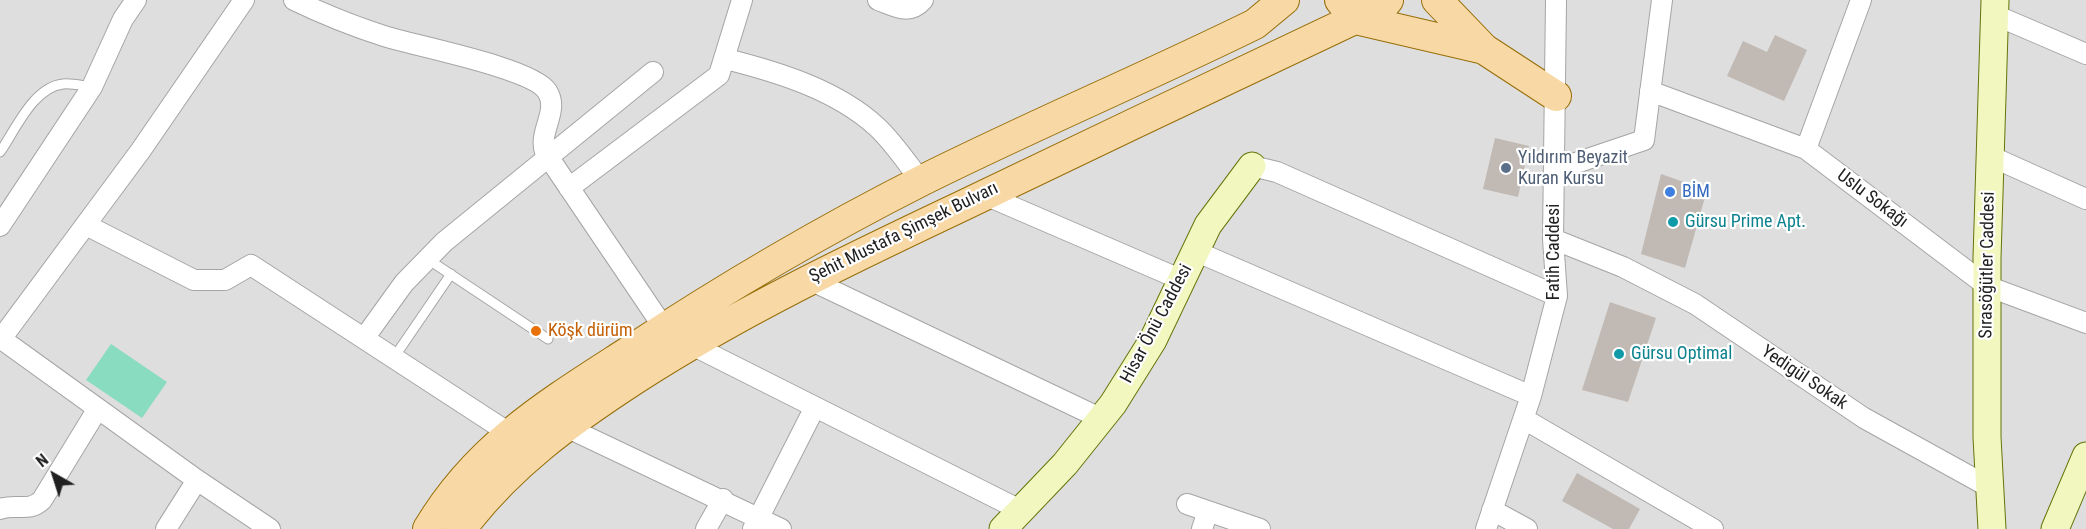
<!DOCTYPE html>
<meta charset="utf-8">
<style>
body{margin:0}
#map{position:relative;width:2086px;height:529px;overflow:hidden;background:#f1eee8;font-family:"Roboto Condensed",sans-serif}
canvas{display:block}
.north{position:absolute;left:24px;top:445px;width:60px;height:60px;-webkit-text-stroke:4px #fff;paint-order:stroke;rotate:321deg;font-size:16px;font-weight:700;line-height:24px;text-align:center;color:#212121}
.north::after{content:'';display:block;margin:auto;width:21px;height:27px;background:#212121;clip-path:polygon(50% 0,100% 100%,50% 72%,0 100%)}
</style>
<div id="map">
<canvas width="2086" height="529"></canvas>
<div class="north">N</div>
</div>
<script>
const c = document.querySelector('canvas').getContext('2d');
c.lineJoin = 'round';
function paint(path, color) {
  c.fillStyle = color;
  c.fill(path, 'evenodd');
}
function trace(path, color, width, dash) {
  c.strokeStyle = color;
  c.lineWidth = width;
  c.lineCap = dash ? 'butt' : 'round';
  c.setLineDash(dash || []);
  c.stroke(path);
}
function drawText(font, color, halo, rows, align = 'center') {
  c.font = font + ' "Roboto Condensed",sans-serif';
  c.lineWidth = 4.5;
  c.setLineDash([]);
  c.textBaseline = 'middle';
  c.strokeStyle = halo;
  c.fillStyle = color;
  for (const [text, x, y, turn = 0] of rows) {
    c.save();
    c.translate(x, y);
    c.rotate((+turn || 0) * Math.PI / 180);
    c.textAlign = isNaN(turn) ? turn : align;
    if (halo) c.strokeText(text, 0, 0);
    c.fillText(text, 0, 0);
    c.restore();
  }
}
const residential = new Path2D(`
 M0,0H2086V529H0Z`);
const pitch = new Path2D(`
 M111,344L167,382L142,418L86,380Z`);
const building = new Path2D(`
 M1775,35L1807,50L1784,101L1727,76L1743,41L1767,52Z
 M1495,138L1529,146L1518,197L1483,189Z
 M1661,174L1707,190L1685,268L1641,254Z
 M1610,302L1656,318L1628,402L1582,390Z
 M1577,473L1640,509L1629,529H1613L1562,501Z`);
const lane = new Path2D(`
 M0,152C15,131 33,87 63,84C72,83 83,86 92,87
 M426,258L548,339
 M395,356L451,274`);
const street = new Path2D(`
 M294,0C323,14 353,26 384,36C415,46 532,68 547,91C560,111 538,131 545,152L664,328
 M878,0C895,6 909,16 923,0
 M1995,15L2086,54
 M726,59C778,72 837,90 877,127C894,143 907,163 921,181
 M1650,91L1806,149L1987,286L2086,323
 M1806,149L1861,0
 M1990,156L2086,199
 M1252,166L1277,172L1557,296
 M1555,170L1644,140L1662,0
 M569,188L719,75L742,0
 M985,195L1182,280
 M86,225L194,280H225L251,265L509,433
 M0,226L92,87L123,19L136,0
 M1553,239L1623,267L1695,304L1864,418L1989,487
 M1195,251L1531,396
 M808,279L1102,419
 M365,337L404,283L444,242L653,72
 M0,338L197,480L270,529
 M1,339L141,150L244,0
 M690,344L1022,511
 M1524,419L1713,529
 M560,421L564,426L781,529
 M1187,504L1260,529
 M0,509C15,503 29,513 42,500L97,410
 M1492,510L1527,529
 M166,529L197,480
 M706,529L723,499
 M753,529L815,407
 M1202,529L1208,511
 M1486,529L1531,396L1557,296L1553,239L1556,0`);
const secondary = new Path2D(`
 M1003,529L1065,464L1113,404L1153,340L1208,225L1252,166
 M1992,529L1987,437V258L1995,0
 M2055,529L2086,456`);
const primary = new Path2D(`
 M1340,0L1355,19L1484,49
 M1437,0L1484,49L1556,96
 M428,529C477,446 549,403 628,352C722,290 820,232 921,181C1031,126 1145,78 1255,24L1284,0
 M461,529C509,465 569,422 635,379C739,312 850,259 962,206C1102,138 1244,72 1384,5L1388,0`);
const markers = [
 [1506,168,6,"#5c6f8a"],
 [1670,192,6,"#3f7fe0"],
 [1673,222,6,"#0f9aa8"],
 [536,331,6,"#e8710a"],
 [1619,354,6,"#0f9aa8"]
];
const serviceNames = [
 ["Yıldırım Beyazit",1518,158],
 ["Kuran Kursu",1518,179]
];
const shopNames = [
 ["BİM",1682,192]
];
const streetNames = [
 ["Uslu Sokağı",1872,199,37],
 ["Şehit Mustafa Şimşek Bulvarı",904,233,-26],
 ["Fatih Caddesi",1554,252,-90],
 ["Sırasöğütler Caddesi",1988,265,-89],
 ["Hisar Önü Caddesi",1157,324,-62],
 ["Yedigül Sokak",1804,378,34]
];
const cultureNames = [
 ["Gürsu Prime Apt.",1685,222],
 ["Gürsu Optimal",1631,354]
];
const foodNames = [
 ["Köşk dürüm",548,331]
];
paint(residential, '#dfdede');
paint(pitch, '#8adcc0');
paint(building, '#c1bab4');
trace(lane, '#a5a5a5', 11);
trace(street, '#a5a5a5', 22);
trace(secondary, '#64750a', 29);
trace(primary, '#976e07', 32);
trace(lane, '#fff', 9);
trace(street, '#fff', 20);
trace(secondary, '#f2f7bf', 27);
trace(primary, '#f8d8a5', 30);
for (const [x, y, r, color] of markers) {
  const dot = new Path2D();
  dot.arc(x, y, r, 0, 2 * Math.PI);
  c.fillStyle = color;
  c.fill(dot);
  trace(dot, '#fff', 2);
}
drawText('18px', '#4e5e75', '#fff', serviceNames, 'left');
drawText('18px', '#366cbe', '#fff', shopNames, 'left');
drawText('18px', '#212121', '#fff', streetNames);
drawText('18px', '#0d838f', '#fff', cultureNames, 'left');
drawText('18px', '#c56008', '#fff', foodNames, 'left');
</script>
